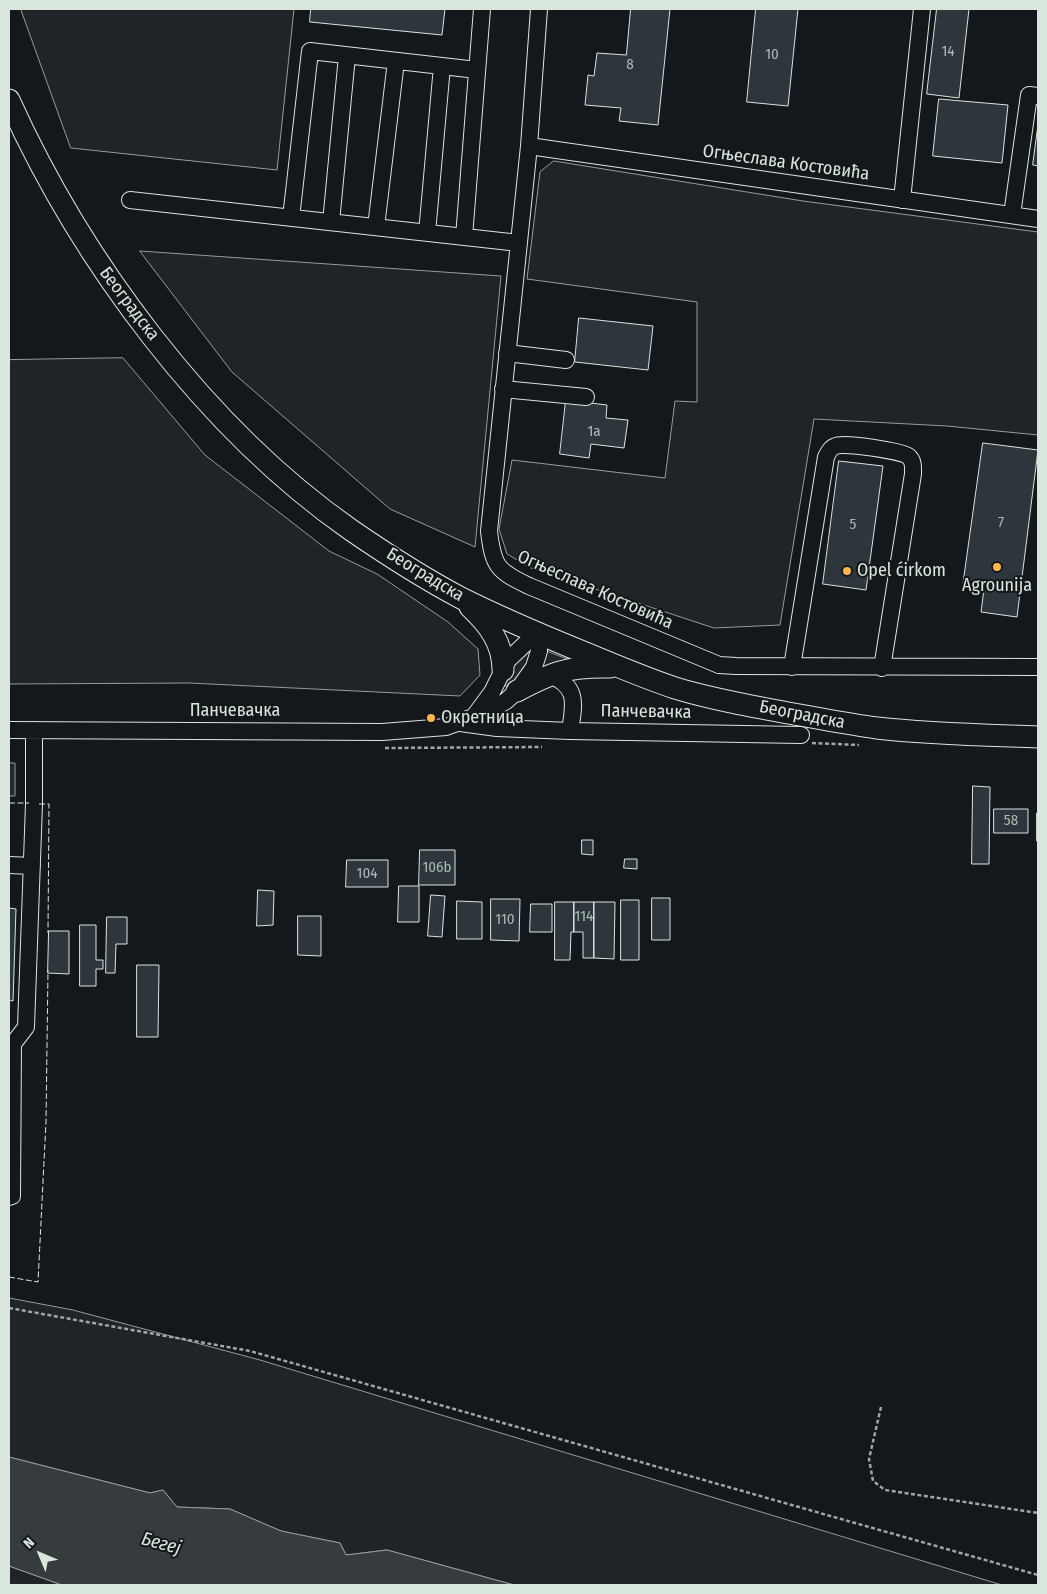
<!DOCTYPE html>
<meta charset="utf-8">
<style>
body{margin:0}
#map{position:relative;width:1047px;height:1594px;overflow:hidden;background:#14181c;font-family:"Fira Sans Condensed",sans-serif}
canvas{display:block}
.frame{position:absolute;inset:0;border:10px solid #d8e6dc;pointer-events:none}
.north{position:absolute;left:15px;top:1529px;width:50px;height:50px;-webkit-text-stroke:4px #14181c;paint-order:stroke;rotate:315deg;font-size:14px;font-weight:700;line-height:20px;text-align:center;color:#d8e6dc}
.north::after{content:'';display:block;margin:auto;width:18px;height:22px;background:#d8e6dc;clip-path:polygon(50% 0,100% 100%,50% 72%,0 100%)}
</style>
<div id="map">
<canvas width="1047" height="1594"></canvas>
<div class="frame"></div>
<div class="north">N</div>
</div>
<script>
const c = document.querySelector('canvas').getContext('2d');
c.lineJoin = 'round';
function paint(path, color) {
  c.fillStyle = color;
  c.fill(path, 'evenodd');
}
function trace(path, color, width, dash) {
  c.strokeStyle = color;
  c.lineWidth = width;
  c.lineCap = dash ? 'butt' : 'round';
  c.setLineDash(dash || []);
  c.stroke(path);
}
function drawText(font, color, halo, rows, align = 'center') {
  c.font = font + ' "Fira Sans Condensed",sans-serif';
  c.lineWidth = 4;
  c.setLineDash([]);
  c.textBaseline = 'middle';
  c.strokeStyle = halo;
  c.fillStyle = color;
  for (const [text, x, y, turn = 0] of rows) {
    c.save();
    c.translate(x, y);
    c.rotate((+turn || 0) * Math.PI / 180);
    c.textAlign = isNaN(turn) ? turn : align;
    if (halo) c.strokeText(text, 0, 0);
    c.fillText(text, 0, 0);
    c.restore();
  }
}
const green = new Path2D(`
 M21,9H294L277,170L71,148Z
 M554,161L803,201L1038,232V435L947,426L814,419L780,625L714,628L531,568L507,554L499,529L512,460L665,478L675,401L697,402V302L527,279L540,172Z
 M140,251L501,276L475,547L390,509L232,372Z
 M123,358L205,455L329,551L377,574L448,622L478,649L480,675L460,696L189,683L9,684V360Z
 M533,648L524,673L508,687L503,684L515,661Z
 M544,650L575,662L540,670Z
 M9,1298L73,1310L260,1360L1002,1585H514L387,1550L346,1555L340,1543L281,1531L230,1509L177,1507L163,1490L150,1493L9,1457Z
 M9,1566L62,1585H9Z`);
const parking = new Path2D(`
 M9,763H15V796H9Z`);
const water = new Path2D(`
 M9,1457L150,1493L163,1490L177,1507L230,1509L281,1531L340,1543L346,1555L387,1550L514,1585H62L9,1566Z`);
const building = new Path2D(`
 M311,9H445L442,35L310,22Z
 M631,9H670L658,125L619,121L621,108L585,105L588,75L594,76L597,53L626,55Z
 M756,9H798L788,106L747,102Z
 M937,9H969L959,98L927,94Z
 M939,99L1008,105L1002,163L933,156Z
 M1038,125V166L1033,165Z
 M579,318L653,326L648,370L575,362Z
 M566,400L607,405L606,418L628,420L624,448L591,444L589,458L560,454Z
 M983,443L1038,450L1017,617L981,612L984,589L963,586Z
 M839,461L883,466L866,590L823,584Z
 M973,786L990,787L989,864H972Z
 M994,809H1028V833H994Z
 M1037,813H1038V841H1037Z
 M582,840H593V855L582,854Z
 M420,850H455V885H419Z
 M625,859H637V869L624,868Z
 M347,860H388V887H346Z
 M399,886H419V922H398Z
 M258,890L274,891L273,925L257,926Z
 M431,895L445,896L442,937L428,936Z
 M652,898H670V940H652Z
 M491,899H520L519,941L491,940Z
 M621,900H639V960H621Z
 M457,901L482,902V939H457Z
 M555,902H574V932H571L570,960H555Z
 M574,902H594V958H583V932H574Z
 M594,902H615L614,959L594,958Z
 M531,904H552V932H530Z
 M9,908L16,909L13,1001L9,1000Z
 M298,916H321V956L298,955Z
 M107,917H127V944H116L115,973H106Z
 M80,925H96V960H103V969H96V986H80Z
 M49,931H69V974L48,973Z
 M137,965H159L158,1037H137Z`);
const path = new Path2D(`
 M812,743L859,745
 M385,748L542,747
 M9,1308L250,1351L1038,1575
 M881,1407L869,1459L873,1481L885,1490L1038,1513`);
const minor = new Path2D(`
 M539,9L529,146L489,531C493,566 497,571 529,586L719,665L736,666L1038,667
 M529,146L1038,219
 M130,200L519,243
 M902,200L922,9
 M1012,215L1029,95L1038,96
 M291,218L310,51L477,70
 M331,222L347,56
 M376,227L396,61
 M427,233L442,66
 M464,237L482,9
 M507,353L566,360
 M503,389L586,397
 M792,667L826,457C828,453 831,447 836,446C843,442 901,451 908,456C914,461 913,467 913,474L882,668
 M550,675C579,687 574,704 570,731
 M475,715L492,692L508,660L527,642L539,634
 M460,723L497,728L570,731L801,735
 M9,730L382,732L446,727L487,712L506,701L517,691L534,667L539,651V634
 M9,865L32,866
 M9,1197L12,1196L13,1044L26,1027L34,804V730`);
const major = new Path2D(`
 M9,100C81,260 205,428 351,530C386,554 423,578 461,598C499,617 539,634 578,650C610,663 642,677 675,688C711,699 750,706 788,713C818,718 847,724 877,728C930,734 985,735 1038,737
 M470,607C489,625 503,643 503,670
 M517,691C553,672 569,666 610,667`);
const fence = new Path2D(`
 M9,803H29
 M39,804H49L48,933
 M9,1277L38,1282L46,1122L48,970`);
const markers = [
 [997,567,5,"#ffb74d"],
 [847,571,5,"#ffb74d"],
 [431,718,5,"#ffb74d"]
];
const numberNames = [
 ["14",948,52],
 ["10",772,55],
 ["8",630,65],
 ["1a",594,432],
 ["7",1001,523],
 ["5",853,525],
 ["58",1011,821],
 ["106b",437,868],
 ["104",367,874],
 ["114",584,917],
 ["110",505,920]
];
const streetNames = [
 ["Огњеслава Костовића",786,163,8],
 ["Београдска",129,304,53],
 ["Београдска",425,575,31],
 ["Огњеслава Костовића",595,590,24],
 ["Панчевачка",235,711],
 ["Панчевачка",646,712,1],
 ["Београдска",802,715,11]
];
const poiNames = [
 ["Opel ćirkom",857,571],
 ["Agrounija",997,586,"center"],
 ["Окретница",441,718]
];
const waterNames = [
 ["Бегеј",161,1544,15]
];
paint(green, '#202428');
trace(green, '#939e99', 1);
paint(parking, '#24282b');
trace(parking, '#939e99', 1);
paint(water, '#363b3e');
trace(water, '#939e99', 1);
paint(building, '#2c363c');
trace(building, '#d8e6dc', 1);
trace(minor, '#d8e6dc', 18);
trace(major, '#d8e6dc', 23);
trace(path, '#9da8a2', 2.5, [4, 2.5]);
trace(minor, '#14181c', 16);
trace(major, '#14181c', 21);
trace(fence, '#d8e6dc', 1, [6, 2.5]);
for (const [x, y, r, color] of markers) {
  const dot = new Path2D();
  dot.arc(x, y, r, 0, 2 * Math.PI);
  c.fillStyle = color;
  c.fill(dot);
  trace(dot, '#14181c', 2);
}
drawText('15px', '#adbab4', null, numberNames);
drawText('18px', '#d8e6dc', '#14181c', streetNames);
drawText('18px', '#d8e6dc', '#14181c', poiNames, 'left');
drawText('italic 19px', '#d8e6dc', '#14181c', waterNames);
</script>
